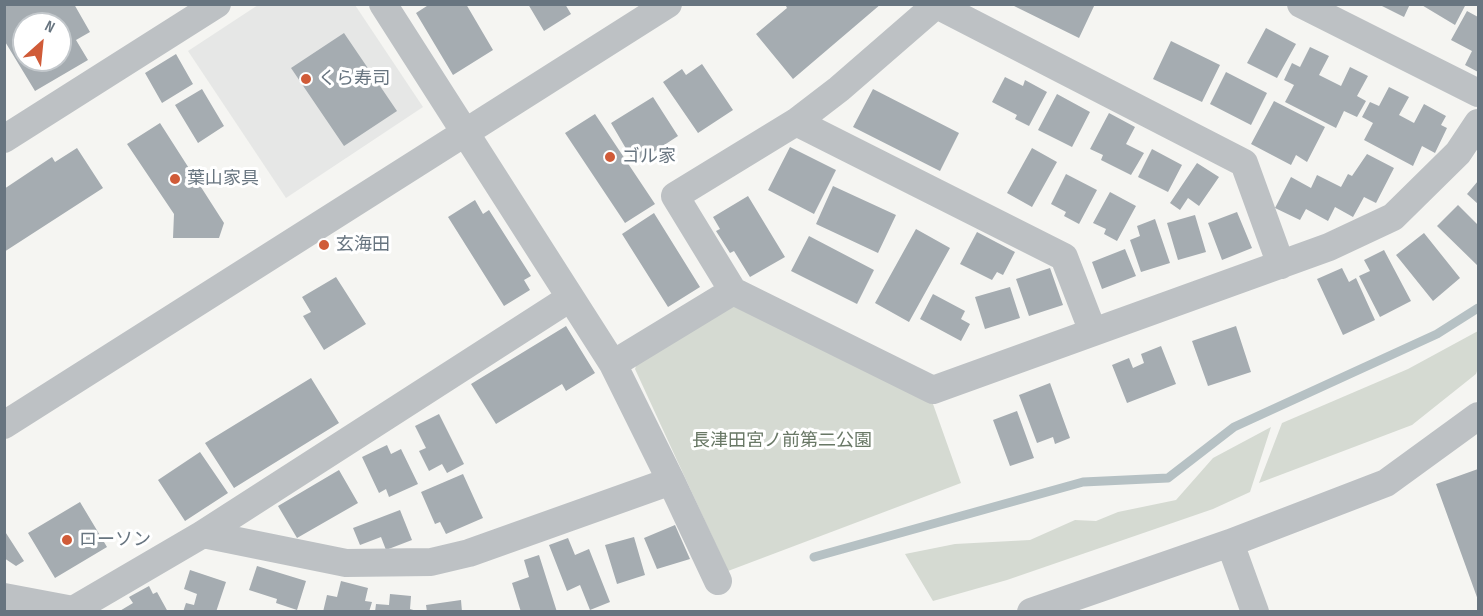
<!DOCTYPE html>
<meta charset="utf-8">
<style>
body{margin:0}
#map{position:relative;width:1483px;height:616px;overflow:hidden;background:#f5f5f2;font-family:"Sofia Sans Condensed",sans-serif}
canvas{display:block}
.frame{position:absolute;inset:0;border:6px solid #687580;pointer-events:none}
.north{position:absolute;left:12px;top:12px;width:60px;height:60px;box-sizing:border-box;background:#fff;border:2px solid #c3c8cc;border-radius:50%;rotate:27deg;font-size:16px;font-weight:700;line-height:24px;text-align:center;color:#687580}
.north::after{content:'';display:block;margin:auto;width:21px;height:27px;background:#d05b38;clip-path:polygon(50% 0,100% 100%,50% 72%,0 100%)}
</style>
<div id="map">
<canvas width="1483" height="616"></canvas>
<div class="frame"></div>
<div class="north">N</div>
</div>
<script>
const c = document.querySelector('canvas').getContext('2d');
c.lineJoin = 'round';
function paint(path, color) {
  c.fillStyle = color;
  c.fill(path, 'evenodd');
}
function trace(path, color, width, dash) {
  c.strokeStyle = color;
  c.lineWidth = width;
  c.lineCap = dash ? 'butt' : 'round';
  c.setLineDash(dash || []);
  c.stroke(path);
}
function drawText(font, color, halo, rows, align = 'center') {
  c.font = font + ' "Sofia Sans Condensed","Noto Sans JP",sans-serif';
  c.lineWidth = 6;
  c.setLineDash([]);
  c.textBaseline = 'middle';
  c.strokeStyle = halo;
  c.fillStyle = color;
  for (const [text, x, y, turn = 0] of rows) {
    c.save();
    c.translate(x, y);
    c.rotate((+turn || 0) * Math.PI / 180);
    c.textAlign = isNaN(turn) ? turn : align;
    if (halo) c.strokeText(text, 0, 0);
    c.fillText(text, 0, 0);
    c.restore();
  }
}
const built = new Path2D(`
 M258,5H355L423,107L286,198L188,51Z`);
const green = new Path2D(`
 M742,305L933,404L961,483L728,571L635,369L640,356L724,307Z
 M1478,331V368L1476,374L1412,425L1259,483L1282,423L1408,369Z
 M1271,427L1250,492L1213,509L1007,580L933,601L905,554L955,544L1030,540L1075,520L1096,521L1118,512L1176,500L1213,458Z`);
const stream = new Path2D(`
 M814,557L1083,482L1168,478L1234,427L1437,334L1478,308`);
const building = new Path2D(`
 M4,4H74L90,32L76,40L88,60L35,91L4,40ZM24,24H60V60H24Z
 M430,4H466L493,50L453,75L416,13Z
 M528,4H565L571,14L544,31Z
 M785,4H881L793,79L756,34L787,8Z
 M1010,4H1095L1079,38Z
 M1378,4H1410L1404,17Z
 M1420,4H1466L1455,25Z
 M1467,11L1478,17V72L1465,65L1472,51L1451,40Z
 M1266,28L1296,44L1277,78L1247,63Z
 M344,33L397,111L344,146L291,68Z
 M1171,41L1220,65L1202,102L1153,79Z
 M1310,47L1329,56L1319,75L1341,86L1350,67L1368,76L1357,96L1366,101L1357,117L1344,111L1336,128L1285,102L1294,85L1284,80L1292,63L1300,67Z
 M176,54L193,84L162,103L145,73Z
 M702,64L733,110L698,133L663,82L682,69L686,75Z
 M1226,72L1267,93L1251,125L1210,104Z
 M1005,77L1023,86L1025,80L1047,92L1029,126L1015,119L1017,115L992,102Z
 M1389,87L1409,97L1399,115L1414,123L1424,104L1446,116L1441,125L1447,128L1435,153L1422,146L1413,166L1364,140L1373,123L1362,117L1370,102L1379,106Z
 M202,89L224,126L198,143L175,105Z
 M873,89L959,133L940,171L853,127Z
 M1057,94L1090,112L1072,147L1038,130Z
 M653,97L678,136L635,164L611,123Z
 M1274,101L1325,127L1307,162L1296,155L1291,165L1251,144Z
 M1109,113L1135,127L1126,144L1144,153L1131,175L1101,160L1103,155L1090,149Z
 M595,114L655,204L625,223L565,133Z
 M160,123L224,223L219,238H173L174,214L127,144Z
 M790,147L836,170L814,214L768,190Z
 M77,148L103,188L4,252V189L52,157L55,162Z
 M1032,148L1057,162L1032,207L1007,193Z
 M1152,149L1182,165L1168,192L1138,177Z
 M1367,154L1394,168L1376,203L1364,197L1353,217L1335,207L1328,221L1306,209L1300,220L1275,208L1291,177L1311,188L1317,175L1341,187L1348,174L1352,176Z
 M1197,163L1219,177L1199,206L1188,198L1180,210L1170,203Z
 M1066,174L1097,190L1079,224L1064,216L1066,212L1051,204Z
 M1478,181V204L1467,194Z
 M833,186L896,215L878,253L816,224Z
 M1110,192L1136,206L1117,241L1104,234L1106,229L1093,223Z
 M748,196L785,257L750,277L734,251L730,253L716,231L720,229L713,217Z
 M475,200L483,214L489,210L531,276L524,280L530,290L504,306L448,217Z
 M1458,205L1478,225V266L1437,226Z
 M1237,212L1252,248L1222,260L1208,223Z
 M654,213L700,287L668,307L622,234Z
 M1195,215L1206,252L1178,260L1167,223Z
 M1155,219L1170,263L1141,272L1130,240L1140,236L1137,226Z
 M916,229L950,248L909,322L875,303Z
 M977,232L1015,252L1003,275L997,272L992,280L960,264Z
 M1424,233L1460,278L1433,301L1396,255Z
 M809,236L874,270L857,304L791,271Z
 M1125,249L1136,276L1102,289L1092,262Z
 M1384,250L1411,301L1380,317L1359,276L1370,271L1364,260Z
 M1050,268L1063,305L1029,316L1016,279Z
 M1342,268L1349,282L1356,278L1375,320L1343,335L1317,279Z
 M336,277L366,324L324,350L303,316L311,312L302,297Z
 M1010,287L1020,318L985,329L975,297Z
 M933,294L965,311L961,319L970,324L961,341L920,319Z
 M566,326L595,373L566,391L562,384L496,424L471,384Z
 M1236,326L1251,372L1208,386L1192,341Z
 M1161,346L1176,384L1127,403L1112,365L1129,358L1133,368L1144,363L1141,354Z
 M311,378L339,423L234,488L205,443Z
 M1050,383L1070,438L1055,444L1053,437L1037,443L1019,395Z
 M1017,411L1034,458L1010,466L993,420Z
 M439,414L464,464L447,473L442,464L429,471L419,451L426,448L415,426Z
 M387,445L391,454L401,449L418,484L389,497L386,489L379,493L362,457Z
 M200,452L228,493L185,521L158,480Z
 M1478,469V600L1436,484Z
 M339,470L358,503L297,538L278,506Z
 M463,474L483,518L446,534L440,522L435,524L421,492Z
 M80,502L107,547L55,578L28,533Z
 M400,510L412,540L386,550L381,537L360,545L353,528Z
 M675,525L690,559L657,569L644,538Z
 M4,530L24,561L16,566L4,558Z
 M634,537L645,575L617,584L605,545Z
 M568,538L575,555L589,549L610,602L590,610L580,585L567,591L549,545Z
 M539,555L557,612H521L512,583L529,577L524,560Z
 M257,566L306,581L297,610L276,603L277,599L249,590Z
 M190,570L226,582L216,612H183L186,603L194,605L197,594L184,589Z
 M341,581L368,588L365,601L372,602L369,612H323L327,595L337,597Z
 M149,586L153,594L157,592L168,612H118L133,603L129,597Z
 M390,594L411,596L410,609L420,612H375L376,604L389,605Z
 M461,600L462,612H427L426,605Z`);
const minor = new Path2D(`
 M937,4L839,89L796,122L675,196L733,291L933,390L1329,247L1393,217L1458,153L1478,123
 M1301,4L1478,93
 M937,5L1244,163L1281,265
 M796,122L1064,257L1093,332
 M4,139L217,4
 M613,364L733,291
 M4,425L668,4
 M671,481L718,581
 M203,534L346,563L431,562L469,553L671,481L613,364L383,4
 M1230,543L1255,612
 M4,597L73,610L203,534L570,298
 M1031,612L1230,543L1386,483L1478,416`);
const markers = [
 [306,79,6,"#d05b38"],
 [610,157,6,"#d05b38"],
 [175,179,6,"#d05b38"],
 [324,245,6,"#d05b38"],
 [67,540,6,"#d05b38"]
];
const poiNames = [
 ["くら寿司",318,79],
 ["ゴル家",622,157],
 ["葉山家具",187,179],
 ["玄海田",336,245],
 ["ローソン",79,540]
];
const parkNames = [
 ["長津田宮ノ前第二公園",782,441]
];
paint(built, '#e6e7e6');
paint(green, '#d5dad2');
trace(stream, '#b6c1c4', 9);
paint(building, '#a5acb1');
trace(minor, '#bdc1c4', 28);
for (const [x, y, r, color] of markers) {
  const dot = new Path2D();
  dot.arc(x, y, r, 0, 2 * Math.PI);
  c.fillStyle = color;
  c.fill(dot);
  trace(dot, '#fff', 2);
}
drawText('18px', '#687580', '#fff', poiNames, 'left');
drawText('18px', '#697866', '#fff', parkNames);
</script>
